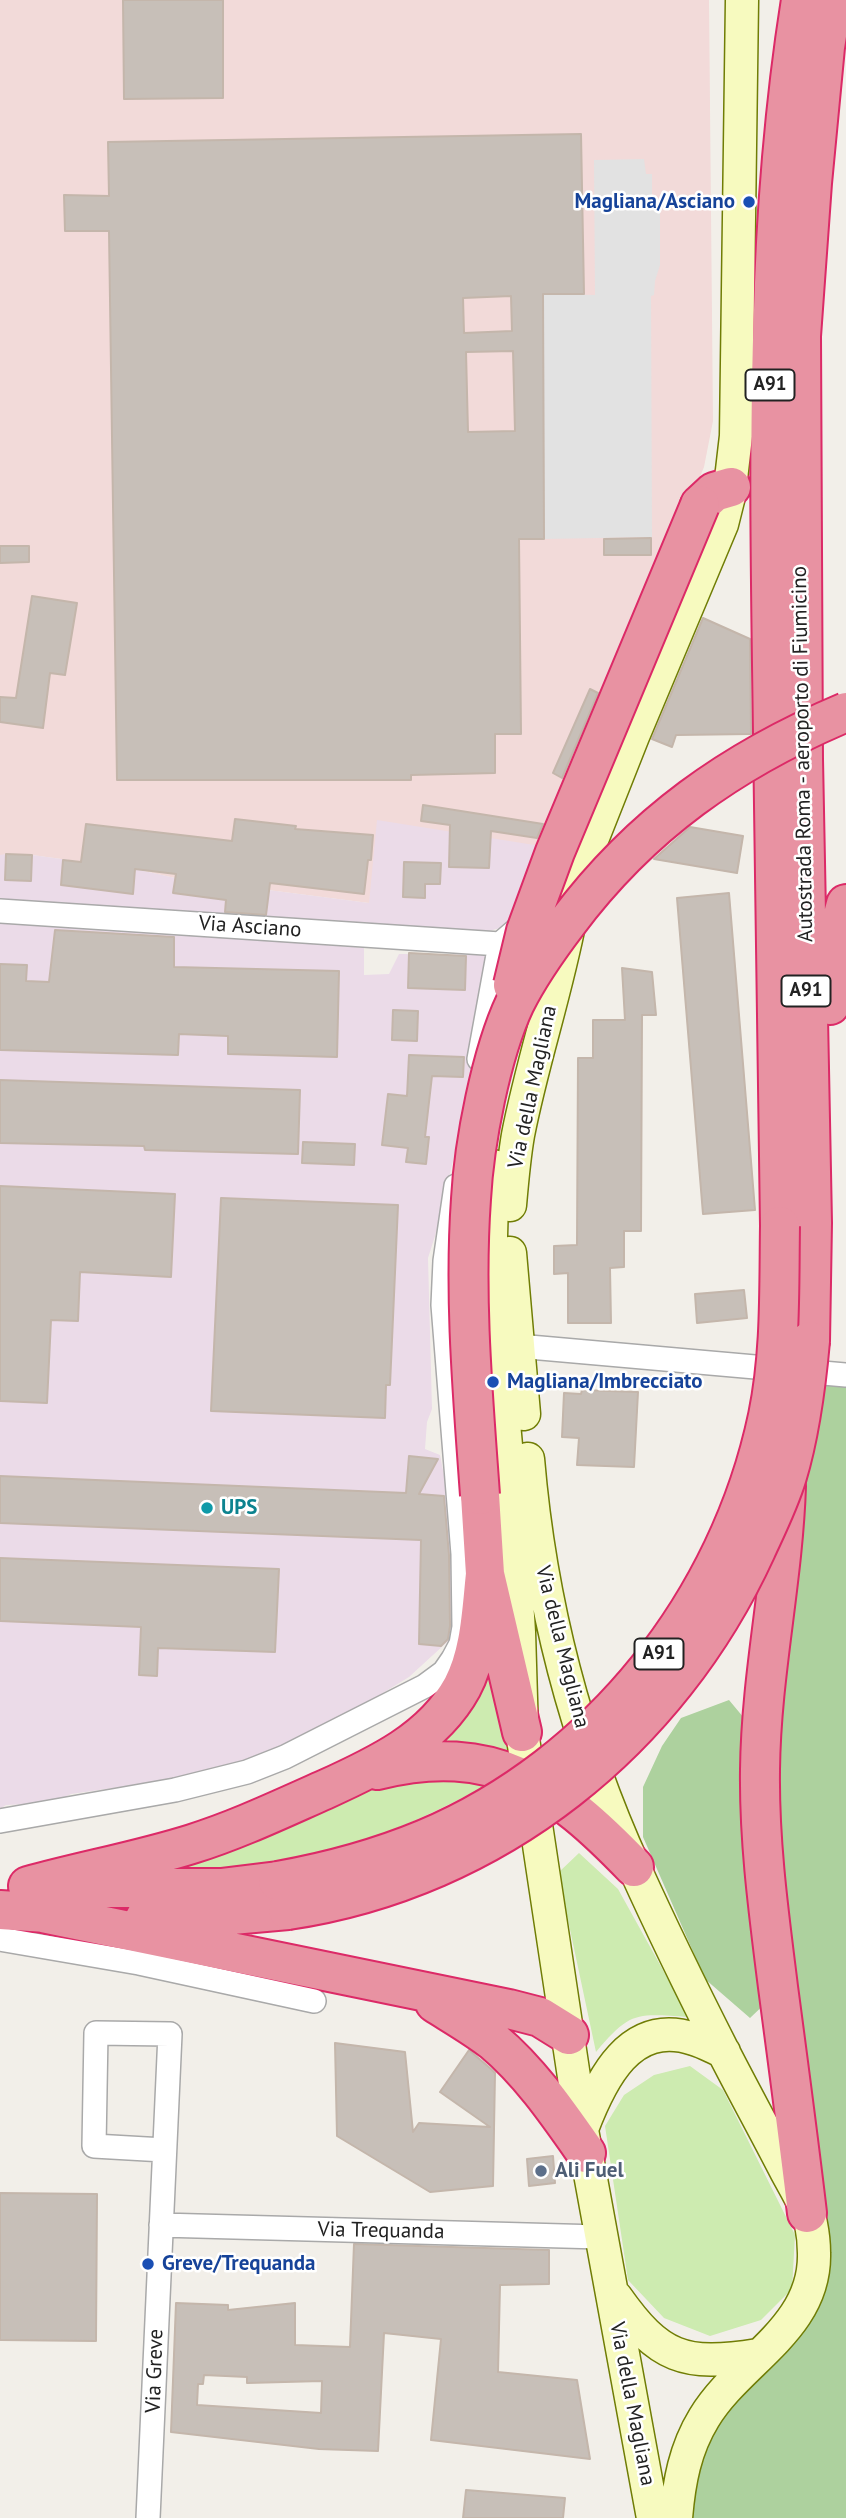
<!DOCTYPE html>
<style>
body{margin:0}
canvas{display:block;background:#f2efe9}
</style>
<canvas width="846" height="2518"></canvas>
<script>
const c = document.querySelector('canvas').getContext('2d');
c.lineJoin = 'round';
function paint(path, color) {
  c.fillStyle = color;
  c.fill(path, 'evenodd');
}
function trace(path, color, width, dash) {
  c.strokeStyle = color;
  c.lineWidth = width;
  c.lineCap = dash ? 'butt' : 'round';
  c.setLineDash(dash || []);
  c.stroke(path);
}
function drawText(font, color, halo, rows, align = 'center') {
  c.font = font + ' "PT Sans",sans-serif';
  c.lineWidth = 5;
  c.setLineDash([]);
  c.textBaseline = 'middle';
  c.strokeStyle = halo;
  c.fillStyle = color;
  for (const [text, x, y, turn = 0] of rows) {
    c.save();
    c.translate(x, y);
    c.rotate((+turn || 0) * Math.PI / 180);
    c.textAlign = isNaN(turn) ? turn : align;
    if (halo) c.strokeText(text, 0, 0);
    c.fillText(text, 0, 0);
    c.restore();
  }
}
const commercial = new Path2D(`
 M0,0H709L713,421L704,467L547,847L369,903L175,878L135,869L32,855H0Z`);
const industrial = new Path2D(`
 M377,820L547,847L518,919L504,927L485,932L0,902V855L6,854L32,855L135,869L175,878L369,903Z
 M0,918L364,948V975L389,974L399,954L502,955L435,1236L428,1258L432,1409L427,1422L425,1449L440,1455L449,1501L457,1633L409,1677L324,1729L246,1763L135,1790L120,1787L71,1794L52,1803L6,1805L0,1809Z`);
const grass = new Path2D(`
 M487,1655L514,1767L422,1751Z
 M500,1777C413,1828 315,1865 213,1871C194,1872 174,1869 154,1868L373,1783Z
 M579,1853L618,1889L689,2017C637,2014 631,2010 596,2052L558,1873Z
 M690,2066L723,2090L795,2235L792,2289L761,2320L710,2336L664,2318L628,2280L605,2126L624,2095L654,2075Z`);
const forest = new Path2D(`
 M824,1385L846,1386V2518H691V2466L724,2409L817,2307L773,1845L771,1728L797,1535Z
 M729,1700L744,1718L771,1998L750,2018L705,1979L643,1837V1787L662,1746L681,1718Z`);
const parking = new Path2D(`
 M644,159L646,174H652V203H660V265L655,281L654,295L651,296L652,537L544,539L543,294L595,295L594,160Z`);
const building = new Path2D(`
 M123,0H223V98L124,99Z
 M581,134L584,294H543L544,539H519L521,734H495V773L411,775V780H117L109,231H65L64,195L109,196L108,142ZM511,296L512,331L464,333L463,298ZM513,351L515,431L468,432L466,352Z
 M651,538V555H604V539Z
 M0,546H29V562L0,563Z
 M32,596L77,603L65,675L50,673L43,728L0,722V697L16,698Z
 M703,618L750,639L751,734L676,735L672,747L652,739Z
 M590,689L598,693L562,778L553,773Z
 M423,805L543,824L537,838L491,831L489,868L449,867L450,825L421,821Z
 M235,819L296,826L295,829L373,835L371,860H368L364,894L270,883L266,915L225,912L226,900L173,893L176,874L135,869L133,894L61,885L63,860L81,862L86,824L232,841Z
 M690,827L743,836L737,873L654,859Z
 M6,854L32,855L31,881L5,880Z
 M404,862L441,863L440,884H425V898L403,897Z
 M729,893L755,1210L703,1214L677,898Z
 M55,930L174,937V967L339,971L337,1057L228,1054V1036L179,1034L178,1055L0,1050V964L27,965L26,981L49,982Z
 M409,953L466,956L465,990L408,988Z
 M622,968L652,972L656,1015H642L641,1231H624V1267L610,1268L611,1323H568V1273L554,1274V1246L577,1245L578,1058H593V1020H625Z
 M393,1010L418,1011L417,1041L392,1040Z
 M409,1055L464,1057L463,1077L432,1076L425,1137H429L426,1164L406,1162L408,1148L382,1145L388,1094L407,1096Z
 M0,1080L300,1090L298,1154L145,1150L144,1146L0,1143Z
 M303,1142L355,1144L354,1165L302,1163Z
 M0,1186L175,1194L171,1277L80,1272L78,1321L51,1320L47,1403L0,1401Z
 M221,1198L398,1205L390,1385H386L385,1418L211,1411Z
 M744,1290L747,1318L697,1323L695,1294Z
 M582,1390L638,1392L634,1467L577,1465L579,1438L562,1437L564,1393L581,1394Z
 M409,1456L438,1459L419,1494L444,1496L449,1555L450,1626L448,1639L441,1646L419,1644L421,1540L0,1523V1476L406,1493Z
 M0,1558L279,1569L275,1652L158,1648L157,1676L139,1675L141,1627L0,1621Z
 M335,2043L405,2052L413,2132L419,2123L490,2127L440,2092L469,2050L491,2069L495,2073L493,2186L430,2192L337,2136Z
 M553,2156L555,2183L529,2186L527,2159Z
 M0,2193L97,2194L96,2341L0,2340Z
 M354,2244L549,2250V2284L500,2285L498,2372L577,2380L590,2459L431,2440L441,2339L384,2333L378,2451L319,2449L171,2432L176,2303L228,2305V2310L295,2303V2345L350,2347ZM204,2375L247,2377V2383L322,2381L321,2413L197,2405L198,2384H203Z
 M466,2490L565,2498L563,2518H463Z`);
const street = new Path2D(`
 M0,911L500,944
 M479,1059L500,944L528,920
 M518,1346L846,1375
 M0,1821L175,1790L247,1772L285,1757L425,1686L444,1672L453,1659L461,1644L464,1627L463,1554L443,1305L445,1261L456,1186
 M0,1939L139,1963L314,2001
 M161,2225L600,2237
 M148,2518L170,2034L96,2033L94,2146L164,2150`);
const secondary = new Path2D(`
 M561,918L633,736L722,524L729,496L736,436L742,0
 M493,1166L490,1271L510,1489L519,1632L522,1732L582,2130L653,2518
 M510,1205C512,1182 514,1158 518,1135C532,1063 556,993 570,920
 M510,1253L524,1414
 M528,1459C540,1601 576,1740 635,1869C663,1931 693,1992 724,2053C744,2092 766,2132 786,2171C795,2188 807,2206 811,2224C813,2234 814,2244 814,2253C816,2329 739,2360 704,2418C685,2449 679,2482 676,2518
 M582,2129C601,2079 630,2018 694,2039C705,2042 714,2048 724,2052
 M616,2297C659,2358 684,2367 758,2355`);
const highway = new Path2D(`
 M700,505L714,492L731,487
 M830,1005L833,952L846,904
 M780,1226C777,1039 775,852 772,665C769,442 766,220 801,0
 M810,1341L812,1223L803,759L801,336L812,183L825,47L833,0
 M786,1486C783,1581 761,1674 760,1770C759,1843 769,1915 778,1987C788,2062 798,2137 807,2213
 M480,1495L485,1574L522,1732
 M377,1770C494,1741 556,1786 634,1867
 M28,1886C82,1871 138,1861 192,1844C237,1830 281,1809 324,1790C377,1766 433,1740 462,1687C480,1653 481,1611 485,1574
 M74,1888H221L278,1881
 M0,1910L61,1914
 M37,1912L509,2009L540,2017L569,2035
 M145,1918H198L288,1910
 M435,2003C454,2015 475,2027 493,2041C530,2072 558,2113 586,2153`);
const highwayBridge = new Path2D(`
 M513,985L526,931L555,852L700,505
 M480,1495C473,1397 464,1297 471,1199C474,1143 491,1054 515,1003C529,975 548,948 567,923C641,824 732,760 846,712
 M278,1881C328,1872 377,1859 425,1839C600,1765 729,1601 768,1416C781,1353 779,1289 780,1226
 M288,1910C496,1879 669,1740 756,1550C767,1526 779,1502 787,1476C800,1433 806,1386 810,1341`);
const markers = [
 [749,202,7,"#1a4fb4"],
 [493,1382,7,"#1a4fb4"],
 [207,1508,7,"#0f9aa8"],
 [541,2171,7,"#5c6f8a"],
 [148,2264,7,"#1a4fb4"]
];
const shields = [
 [770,385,49],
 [806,991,49],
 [659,1654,49]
];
const shieldNames = [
 ["A91",770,385],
 ["A91",806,991],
 ["A91",659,1654]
];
const transitNames = [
 ["Magliana/Asciano",735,202,"right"],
 ["Magliana/Imbrecciato",507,1382],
 ["Greve/Trequanda",162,2264]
];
const streetNames = [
 ["Autostrada Roma - aeroporto di Fiumicino",803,754,-91],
 ["Via Asciano",250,927,4],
 ["Via della Magliana",533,1087,-78],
 ["Via della Magliana",562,1647,76],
 ["Via Trequanda",381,2231,1],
 ["Via Greve",155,2371,-88],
 ["Via della Magliana",632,2404,79]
];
const cultureNames = [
 ["UPS",221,1508]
];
const serviceNames = [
 ["Ali Fuel",555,2171]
];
paint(commercial, '#f2dad9');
paint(industrial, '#ebdbe8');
paint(grass, '#cdebb0');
paint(forest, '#add19e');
paint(parking, '#e2e2e2');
paint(building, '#c7bfb8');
trace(building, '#c4b6ab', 2);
trace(street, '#a9a9a9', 26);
trace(secondary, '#707d05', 35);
trace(highway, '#dc2a67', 42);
trace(street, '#fff', 23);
trace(secondary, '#f7fabf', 32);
trace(highway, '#e892a2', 38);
trace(highwayBridge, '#dc2a67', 42, []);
trace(highwayBridge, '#e892a2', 38);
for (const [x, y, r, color] of markers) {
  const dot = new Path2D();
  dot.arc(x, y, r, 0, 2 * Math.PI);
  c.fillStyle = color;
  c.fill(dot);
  trace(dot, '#fff', 2.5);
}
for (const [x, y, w] of shields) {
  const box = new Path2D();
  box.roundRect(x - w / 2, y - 15.5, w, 31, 5);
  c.fillStyle = '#fff';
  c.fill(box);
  trace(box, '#222', 2);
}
drawText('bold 19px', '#222', null, shieldNames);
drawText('bold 21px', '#164399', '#fff', transitNames, 'left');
drawText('21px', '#222', '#fff', streetNames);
drawText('bold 21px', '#0d838f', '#fff', cultureNames, 'left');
drawText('bold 21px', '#4e5e75', '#fff', serviceNames, 'left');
</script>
